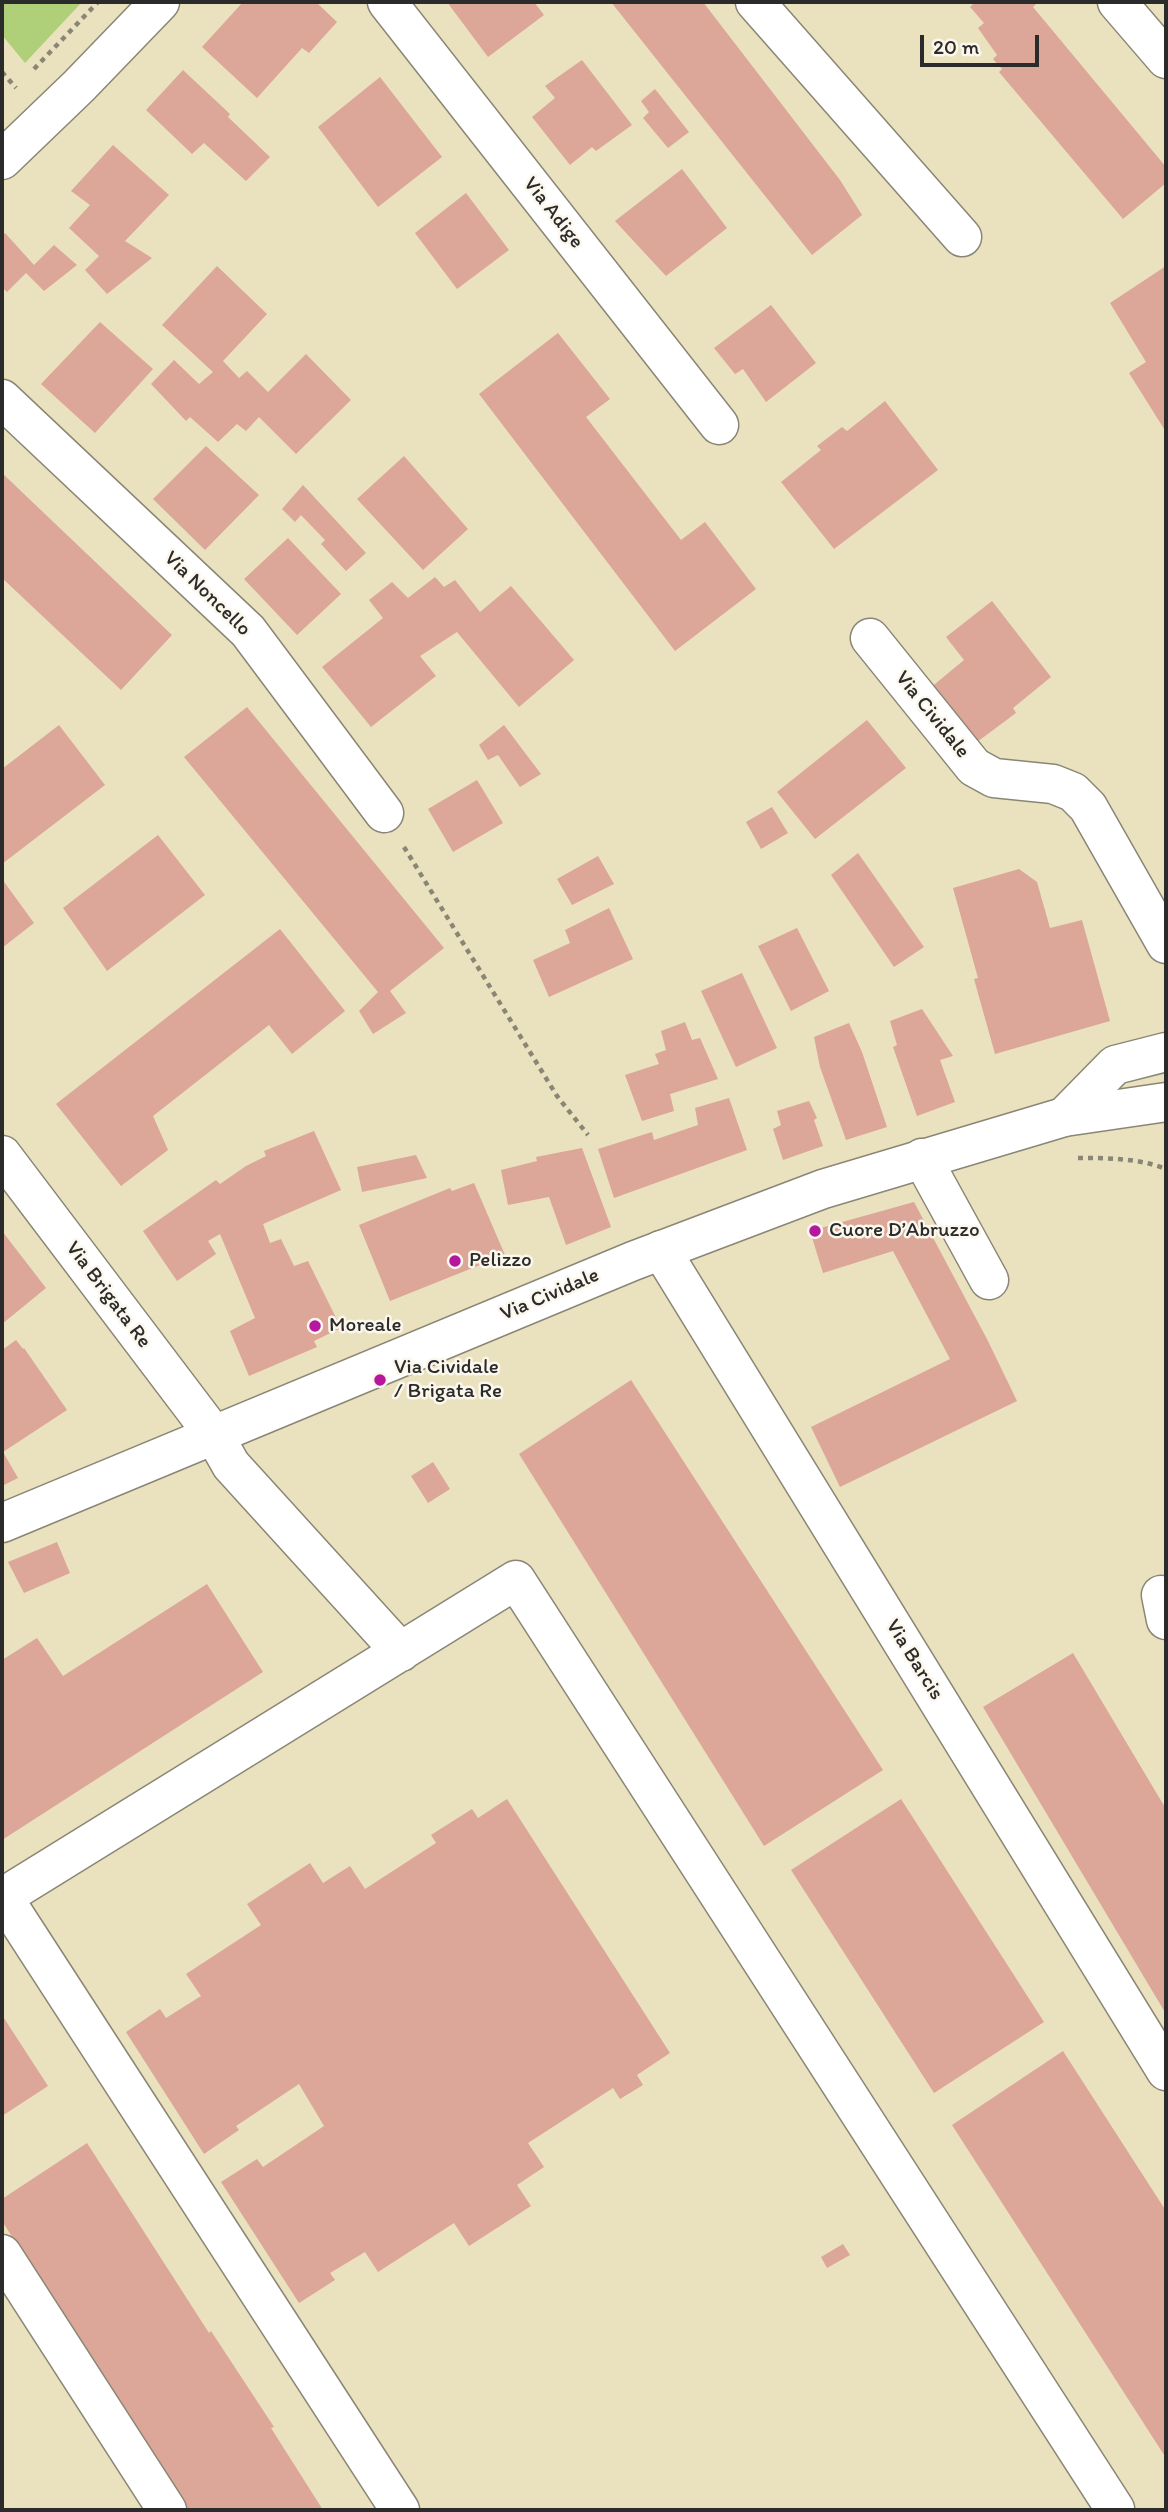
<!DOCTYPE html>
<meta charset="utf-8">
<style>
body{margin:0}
#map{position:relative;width:1168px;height:2512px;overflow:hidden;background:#eae1bf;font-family:Itim,sans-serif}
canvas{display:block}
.frame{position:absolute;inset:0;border:4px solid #2b2b2b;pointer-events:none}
.scale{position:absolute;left:920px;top:35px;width:119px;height:32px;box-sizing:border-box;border:4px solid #2b2b2b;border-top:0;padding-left:9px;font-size:21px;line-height:24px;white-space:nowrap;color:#2b2b2b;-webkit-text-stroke:5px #fbf7ec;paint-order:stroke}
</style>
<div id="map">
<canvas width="1168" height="2512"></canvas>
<div class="frame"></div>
<div class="scale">20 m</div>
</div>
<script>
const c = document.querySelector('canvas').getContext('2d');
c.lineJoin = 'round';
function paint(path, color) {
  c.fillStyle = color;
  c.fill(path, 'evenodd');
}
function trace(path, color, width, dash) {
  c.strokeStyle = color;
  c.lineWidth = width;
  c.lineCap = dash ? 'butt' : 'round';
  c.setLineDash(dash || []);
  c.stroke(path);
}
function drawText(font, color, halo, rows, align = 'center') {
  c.font = font + ' Itim,sans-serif';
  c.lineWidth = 5;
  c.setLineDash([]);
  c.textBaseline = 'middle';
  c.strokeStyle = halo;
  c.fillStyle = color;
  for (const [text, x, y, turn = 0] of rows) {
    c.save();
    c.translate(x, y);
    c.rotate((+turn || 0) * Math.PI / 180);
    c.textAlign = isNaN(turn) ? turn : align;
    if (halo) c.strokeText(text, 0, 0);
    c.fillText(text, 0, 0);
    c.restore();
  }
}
const green = new Path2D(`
 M2,2H82L25,63L2,35Z`);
const building = new Path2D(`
 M243,2H316L337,22L309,53L302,48L257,98L202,47Z
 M447,2H534L544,15L488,57Z
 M611,2H703L840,180L862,215L812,255Z
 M971,2H1036L1037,3L1033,7L1166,167V183L1123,219L999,72L1002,69L993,59L997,55L978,28L984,23L970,7L973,4Z
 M582,60L632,125L596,151L592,147L570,165L532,117L555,98L545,86Z
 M183,70L230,114L228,117L270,157L246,181L204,143L192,154L146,110Z
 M380,77L442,157L378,207L318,127Z
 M655,89L689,132L668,148L643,118L649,112L641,101Z
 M113,145L169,195L125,241L152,258L107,294L85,270L99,256L69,228L90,205L71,191Z
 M682,169L727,228L666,276L615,221Z
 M466,193L509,250L457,289L415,233Z
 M5,233L34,265L54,245L77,265L44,291L26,273L7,292L2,287V236Z
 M217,266L267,314L223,361L239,378L247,371L268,392L306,354L351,400L296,454L259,417L246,431L237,424L218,442L190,417L186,421L151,384L174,360L199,384L213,372L162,325Z
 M1166,266V432L1129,373L1146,362L1110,303Z
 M771,305L816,363L766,402L743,369L735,374L714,348Z
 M100,322L153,369L95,433L41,384Z
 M558,333L610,399L586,417L681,540L705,522L756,589L675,651L479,394Z
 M885,401L938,470L834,549L781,482L821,450L817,446L842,427L847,431Z
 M206,446L259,495L205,550L153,499Z
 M404,456L468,529L423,570L357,499Z
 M2,473L172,635L121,690L2,578Z
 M303,485L366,553L346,571L321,544L325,540L301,515L295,522L282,509Z
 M288,538L341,594L297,635L244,579Z
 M435,577L444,587L455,580L480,612L511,586L574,660L519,707L457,632L420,656L436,676L371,727L322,667L383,618L369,600L392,582L408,598Z
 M992,601L1051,677L1013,708L1016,713L973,745L929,689L964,660L946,637Z
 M247,707L444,948L390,991L406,1013L373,1034L359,1011L378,992L184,757Z
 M867,720L906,768L815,839L777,792Z
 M59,725L105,785L2,864V769Z
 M504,725L541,774L520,787L498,755L488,760L479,745Z
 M477,780L503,823L453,852L428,809Z
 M772,807L788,833L761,849L746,822Z
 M158,835L205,895L107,971L63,908Z
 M858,853L924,947L894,967L831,875Z
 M598,856L614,884L572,905L557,879Z
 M1019,869L1037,882L1050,928L1082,920L1110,1021L995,1054L974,979L978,978L953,888Z
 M2,879L34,923L2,948Z
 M609,908L633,959L549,997L533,960L570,943L565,930Z
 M797,928L829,991L791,1011L758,946Z
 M280,929L345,1011L292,1054L269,1025L153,1116L168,1150L121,1186L56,1104Z
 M742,973L777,1048L736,1067L701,991Z
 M922,1009L953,1056L940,1060L955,1102L917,1116L893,1047L897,1045L890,1021Z
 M685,1022L692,1040L700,1038L718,1079L670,1094L674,1111L642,1121L625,1075L659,1064L655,1054L666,1050L661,1031Z
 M849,1023L862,1052L887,1127L846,1140L820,1067L814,1037Z
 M729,1098L747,1150L614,1198L598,1149L652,1132L654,1140L698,1125L695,1108Z
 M809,1101L817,1118L814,1120L823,1146L783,1160L773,1129L781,1125L777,1111Z
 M314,1131L341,1190L263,1224L270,1243L281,1239L294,1266L308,1261L341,1328L314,1341L317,1347L249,1376L230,1331L255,1318L220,1234L208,1241L216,1254L177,1281L143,1231L216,1180L220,1184L246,1166L266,1156L264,1151Z
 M582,1148L611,1227L566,1245L549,1197L508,1205L501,1170L537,1161L536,1157Z
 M416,1155L427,1178L362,1192L357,1167Z
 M474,1183L505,1255L390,1301L359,1225L450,1188L452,1191Z
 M914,1202L988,1341L1017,1401L840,1487L811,1427L950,1359L893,1251L823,1273L810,1231Z
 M2,1231L46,1288L2,1324Z
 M16,1340L23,1349L24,1348L67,1410L3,1452L18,1478L2,1486V1350Z
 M631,1380L883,1770L764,1846L519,1454Z
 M433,1462L450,1489L428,1503L411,1476Z
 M57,1542L70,1573L24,1593L8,1562Z
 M207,1584L263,1672L2,1840V1660L37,1638L63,1676Z
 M1073,1653L1166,1809V2014L983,1707Z
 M507,1799L670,2053L637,2075L643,2085L620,2099L613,2088L528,2143L544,2167L517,2185L531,2206L469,2246L454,2223L378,2272L365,2252L330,2273L335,2280L299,2303L221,2182L257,2159L263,2167L324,2126L299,2084L236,2126L239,2130L204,2154L126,2032L160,2009L166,2018L201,1996L186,1974L261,1925L247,1904L310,1863L323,1883L350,1866L365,1889L436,1843L431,1835L472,1809L478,1818Z
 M901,1799L1044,2022L934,2093L791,1870Z
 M2,2015L48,2086L2,2116Z
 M1063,2051L1166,2211V2458L952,2125Z
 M87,2143L209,2333L211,2331L274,2427L271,2428L323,2510H187L2,2221V2199Z
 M843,2244L850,2255L827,2268L821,2257Z`);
const path = new Path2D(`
 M34,69L98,2
 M2,72L16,88
 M404,847L557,1096L588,1135
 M1078,1158C1108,1158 1138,1158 1166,1169`);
const minor = new Path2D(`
 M387,2L719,425
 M755,2L962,237
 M1117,2L1166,59
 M2,160L79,86L160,2
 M2,399L248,631L384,813
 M870,638L974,767L994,778L1053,784L1073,792L1088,807L1166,944
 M1064,1117L1115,1065L1166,1052
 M2,1155L214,1435L231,1465L401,1652
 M922,1158L989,1280
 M661,1250L1166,2071
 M1161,1595L1166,1620
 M2,2254L167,2510
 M400,2510L3,1897L516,1580L1115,2509L1112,2510`);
const major = new Path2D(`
 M2,1523L633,1261L823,1189L1064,1117L1166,1102`);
const markers = [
 [815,1231,7,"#b5179e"],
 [455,1261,7,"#b5179e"],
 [315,1326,7,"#b5179e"],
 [380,1380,7,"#b5179e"]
];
const streetNames = [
 ["Via Adige",553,213,52],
 ["Via Noncello",207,594,44],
 ["Via Cividale",932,715,51],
 ["Via Brigata Re",108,1295,53],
 ["Via Cividale",550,1295,-23],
 ["Via Barcis",914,1660,58]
];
const poiNames = [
 ["Cuore D’Abruzzo",829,1231],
 ["Pelizzo",469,1261],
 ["Moreale",329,1326],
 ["Via Cividale",394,1368],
 ["/ Brigata Re",394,1392]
];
paint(green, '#afd078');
paint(building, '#dca698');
trace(minor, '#8a8675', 41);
trace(major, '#8a8675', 41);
trace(path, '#8a8675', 4.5, [5, 5]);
trace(minor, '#fff', 38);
trace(major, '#fff', 38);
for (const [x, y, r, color] of markers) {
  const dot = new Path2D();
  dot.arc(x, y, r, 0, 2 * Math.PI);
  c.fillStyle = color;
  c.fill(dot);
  trace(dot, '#fbf7ec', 2.5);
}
drawText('21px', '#2b2b2b', '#fbf7ec', streetNames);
drawText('21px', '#2b2b2b', '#fbf7ec', poiNames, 'left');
</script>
